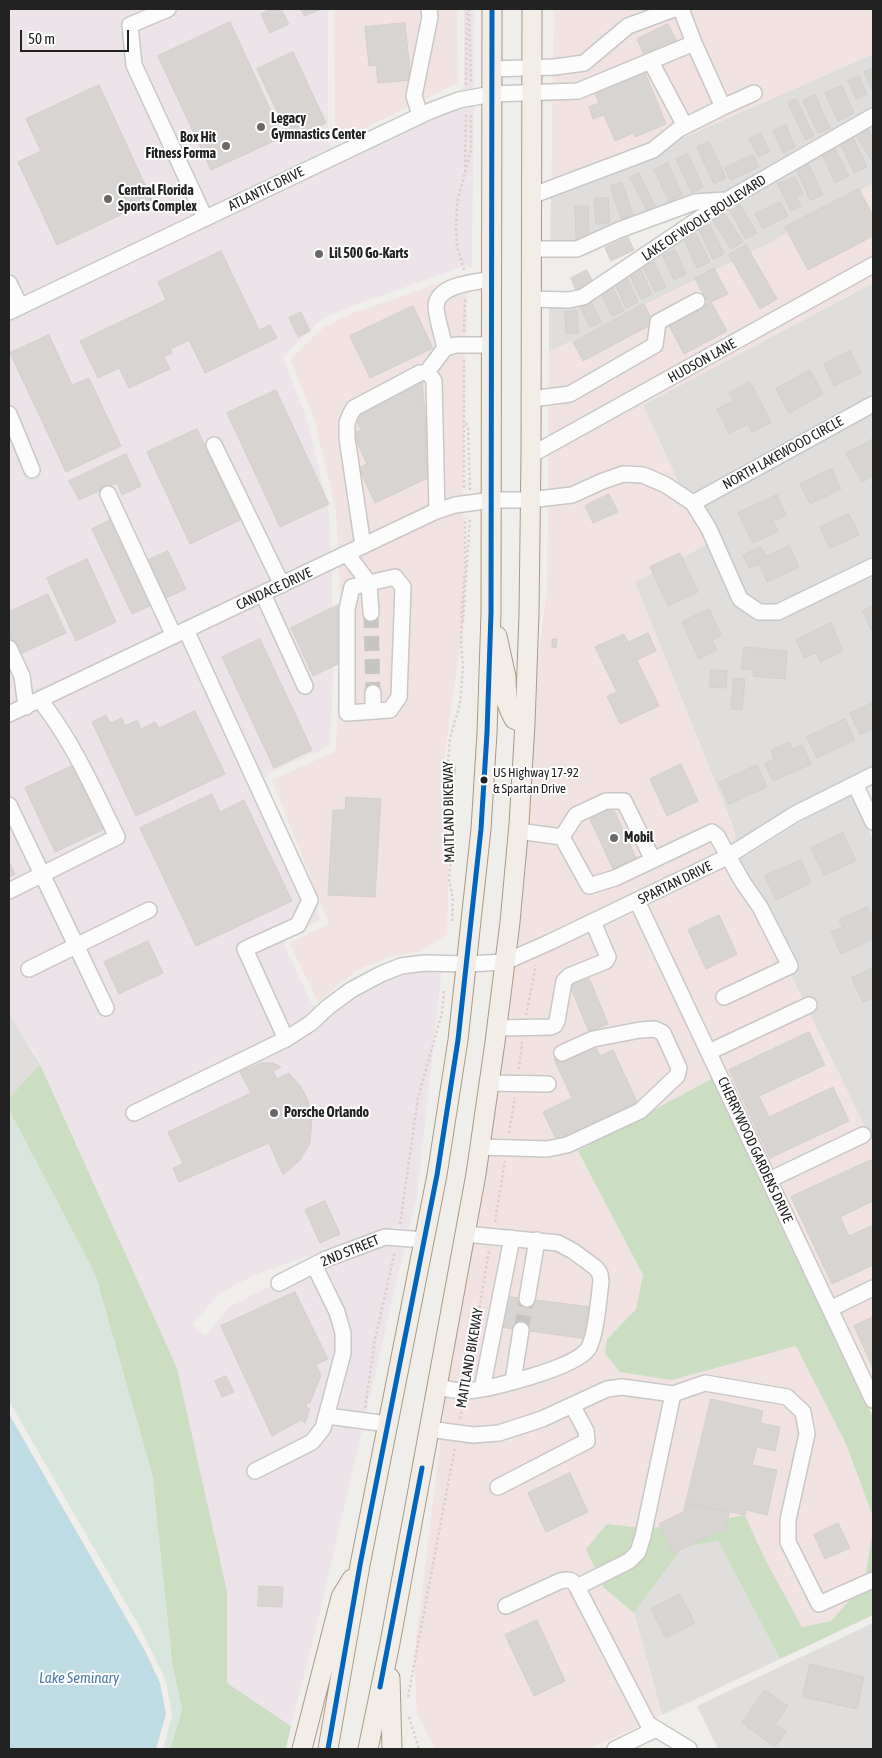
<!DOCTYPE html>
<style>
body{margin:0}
#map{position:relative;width:882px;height:1758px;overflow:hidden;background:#f0eeeb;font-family:"Asap Condensed",sans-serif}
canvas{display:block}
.frame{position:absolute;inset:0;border:10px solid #222;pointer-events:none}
.scale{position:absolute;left:20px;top:30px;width:109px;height:22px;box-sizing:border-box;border:2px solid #222;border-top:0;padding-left:6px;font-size:15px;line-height:18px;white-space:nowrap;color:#222;-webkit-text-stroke:4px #fff;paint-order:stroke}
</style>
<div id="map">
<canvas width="882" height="1758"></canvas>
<div class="frame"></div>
<div class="scale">50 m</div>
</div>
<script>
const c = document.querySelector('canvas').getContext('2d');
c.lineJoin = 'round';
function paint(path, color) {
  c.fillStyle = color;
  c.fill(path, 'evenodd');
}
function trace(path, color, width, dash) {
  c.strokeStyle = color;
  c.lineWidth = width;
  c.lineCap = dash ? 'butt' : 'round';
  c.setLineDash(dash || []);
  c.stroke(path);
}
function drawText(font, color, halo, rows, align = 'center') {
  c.font = font + ' "Asap Condensed",sans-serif';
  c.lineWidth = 4;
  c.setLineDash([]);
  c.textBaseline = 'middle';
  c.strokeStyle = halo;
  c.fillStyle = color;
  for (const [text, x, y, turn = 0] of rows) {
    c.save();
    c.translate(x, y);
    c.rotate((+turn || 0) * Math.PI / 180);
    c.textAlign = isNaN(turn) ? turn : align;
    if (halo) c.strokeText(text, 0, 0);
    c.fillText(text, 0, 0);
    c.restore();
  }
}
const residential = new Path2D(`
 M873,54V106L724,192L691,194L616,223L575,241H550L551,196Z
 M873,125V183L770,243L549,352V308H571L588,304L730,209L736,208L735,205Z
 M873,283V394L694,492L692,493L679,484L643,405Z
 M873,413V556L775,604H760L746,594L704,507Z
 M695,521L703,533L733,602L736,606L759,621L781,620L873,575V766L791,807L735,843L734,829L635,582L705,545Z
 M852,795L873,839V1144L736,862L800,822Z
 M9,1013L40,1064L9,1098Z
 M718,1541L780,1659L662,1715L634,1613L683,1547Z
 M873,1623V1749H718L697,1706Z`);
const commercial = new Path2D(`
 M334,9H457L458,83L335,142Z
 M554,9H873V54L551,196Z
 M873,183V256L548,436L549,352L770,243Z
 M468,273L463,481L464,619L447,738L442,788L449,838L447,934L420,952L391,956L357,970L318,1002L289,943L329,924L272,780L336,751L339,678L340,589L336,511L315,421L290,359L324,327L351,314Z
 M873,275V283L643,405L679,484L668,477L645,468L622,466L599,473L569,487L548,489V455Z
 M624,483H642L663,492L687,509L695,521L706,545L635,582L734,829L735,843L634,893L514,948L532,727L535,721L533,720L534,692L547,588L548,506L575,502L606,488Z
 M736,862L873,1144V1382L648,905Z
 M634,912L713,1078L578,1151L643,1275L636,1309L607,1338L672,1380L796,1345L846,1444L873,1517V1530L864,1584L831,1621L802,1627L764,1557L745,1515L686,1526L641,1528L604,1588L634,1613L662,1715L589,1749H435L417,1713L414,1657L453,1339L512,970L514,969L513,967Z`);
const industrial = new Path2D(`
 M9,9H328V131L329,145L332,148L9,302Z
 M464,9H475L474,89L457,91L463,88L464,84Z
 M474,105L472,268L465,266L349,307L321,320L283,357L308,423L329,512L331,552L16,703L24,717L332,570L333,678L330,746L269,773L265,778L320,920L286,936L284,939V945L312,1004L319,1009L322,1007L360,976L381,966L443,960L417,1196L409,1229L393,1228L381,1229L323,1251L257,1274L220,1293L193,1324L205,1336L229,1307L264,1289L329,1267L387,1245L405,1246L316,1629L291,1726L227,1683V1591L177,1368L38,1058L9,1013V321L433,118L461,107Z`);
const forest = new Path2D(`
 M40,1064L177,1368L227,1591V1683L291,1726L286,1749H170L182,1710L172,1663L152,1474L95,1274L9,1110V1098Z
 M713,1078L873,1417V1517L846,1444L796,1346L672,1380L620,1372L605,1353L607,1339L636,1309L643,1275L578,1151Z
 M745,1515L764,1557L802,1627L831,1621L864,1584L873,1530V1615L780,1659L718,1541L683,1547L634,1613L604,1588L586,1549L607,1524L641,1528L686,1526Z`);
const wetland = new Path2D(`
 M9,1110L95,1274L152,1474L172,1663L182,1710L170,1749H163L172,1715L166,1681L140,1628L9,1401Z`);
const water = new Path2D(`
 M9,1414L145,1651L160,1683L166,1714L156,1749H9Z`);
const building = new Path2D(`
 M272,9H281L289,24L270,33L261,14Z
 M301,9H321L305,16Z
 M230,22L283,137L211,170L158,56Z
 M405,23L411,80L378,83L376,65L369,66L365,27Z
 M668,24L677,42L645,57L637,39Z
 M293,52L326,123L290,139L257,69Z
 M873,68V92L864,72Z
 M644,70L666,124L635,137L633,133L615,141L604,115L593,119L589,107L599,103L594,90Z
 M859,76L867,94L856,99L848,81Z
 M99,85L152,200L57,245L18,162L41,151L26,119Z
 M842,86L854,113L838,121L825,93Z
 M815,95L830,128L818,133L803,101Z
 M796,99L814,136L806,140L788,103Z
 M786,125L795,147L783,153L773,131Z
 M868,129L873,138V160L872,161L856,136Z
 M761,133L769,152L758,157L749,139Z
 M853,137L867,167L854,173L840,143Z
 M709,142L726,178L714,184L697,147Z
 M835,148L849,176L835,183L822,154Z
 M688,154L703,187L692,193L676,159Z
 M753,155L759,167L730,180L725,168Z
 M668,163L682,195L669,201L654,170Z
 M808,163L823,195L810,200L796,169Z
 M639,173L656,208L648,212L630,178Z
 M795,177L803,194L796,197L801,206L791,211L778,184Z
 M622,183L634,217L622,221L610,186Z
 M859,189L873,216V236L808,270L785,227Z
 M608,198L610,223L596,224L594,199Z
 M780,202L788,216L763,228L755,214Z
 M740,205L757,233L746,239L730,211Z
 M588,206L589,238L576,239L575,207Z
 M723,212L743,242L731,249L712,219Z
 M710,225L724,254L713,259L699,230Z
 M696,234L710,262L697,268L684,240Z
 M628,237L634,250L611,261L605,248Z
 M746,245L777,299L760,309L729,255Z
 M675,250L686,274L674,280L663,256Z
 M221,251L259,330L270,325L277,338L205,373L189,340L170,349L172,353L164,357L170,369L129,388L119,368L98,378L80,341L166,300L158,282Z
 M654,262L666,287L655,292L643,267Z
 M714,268L728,294L711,302L727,331L684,354L668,324L708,303L695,279Z
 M587,270L593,283L576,290L571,278Z
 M641,270L652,294L641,299L630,275Z
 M627,278L638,302L626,308L615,284Z
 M613,288L624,311L612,316L601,293Z
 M590,299L601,322L590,327L579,304Z
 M644,304L654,323L583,361L573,342Z
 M413,306L433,348L370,378L350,336Z
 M577,311L578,333H566L565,312Z
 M301,312L310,331L298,337L289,318Z
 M49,335L72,385L89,378L121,446L66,472L10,353Z
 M850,351L861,373L834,386L824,364Z
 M810,370L823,394L789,413L776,389Z
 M422,379L430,477L375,503L359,468L367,464L353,434L361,430L354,415Z
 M750,382L771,422L752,432L748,424L729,433L717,409L733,401L729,393Z
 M276,390L329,504L280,527L227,413Z
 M197,429L240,520L190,544L147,452Z
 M873,439V476L862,482L846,454Z
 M126,454L141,486L122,495L117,483L79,500L69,481Z
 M832,469L841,489L810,504L800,484Z
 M609,494L618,512L593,523L585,506Z
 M777,495L786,515L773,521L778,531L753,543L738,513Z
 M849,514L859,535L830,548L820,527Z
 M114,518L154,604L132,614L92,529Z
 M789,546L799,567L767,582L759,564L749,568L743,555L761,547L766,556Z
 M168,551L186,589L166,598L148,560Z
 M680,553L698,592L668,606L650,567Z
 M87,559L116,622L76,641L47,578Z
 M48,594L66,633L18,655L9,636V612Z
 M338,605V664L313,676L291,628Z
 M873,606V629L871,630L863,611Z
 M709,609L721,635L712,640L717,650L699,659L682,622Z
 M831,623L843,651L820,662L816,653L804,658L796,640Z
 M648,633L656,651L637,660L659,706L620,724L607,696L617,692L595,647L624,634L628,642Z
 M260,639L312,750L274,768L222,657Z
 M553,639H557L556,648L552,647Z
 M744,647L787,651L785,679L753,676L754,669H742Z
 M711,670L727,671L726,688L710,687Z
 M734,678L745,679L742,710L731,709Z
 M873,703V729L860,735L850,713Z
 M195,711L225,774L136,816L92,722L106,715L110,723L122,718L125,726L137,720L141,729L155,722L159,728Z
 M845,719L855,740L817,758L807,737Z
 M790,742L793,749L802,745L811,764L773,781L765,764L774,759L771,751Z
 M681,764L698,801L667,816L650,779Z
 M74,765L104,829L55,852L25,788Z
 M757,765L767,787L729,804L719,783Z
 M452,766L456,767L455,775L451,774Z
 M212,794L220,812L244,800L292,901L196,946L140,828Z
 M346,797L381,799L375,897L328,895L333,810H345Z
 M612,806L636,858L613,869L589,817Z
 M843,833L856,861L824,875L811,848Z
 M801,860L811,883L776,900L765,876Z
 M9,862L15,874L9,877Z
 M868,907L873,918V939L841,954L831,932L843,927L839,920Z
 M719,915L737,954L706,969L688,930Z
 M148,941L163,973L119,994L104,962Z
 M873,968V998L863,1002L852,978Z
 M589,978L608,1024L589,1032L570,986Z
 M809,1032L825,1065L759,1096L769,1117L833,1087L849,1121L770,1158L729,1070Z
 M593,1041L600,1056L613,1050L639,1106L558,1143L543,1112L572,1098L554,1059Z
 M262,1063H273L281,1067L273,1071L277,1079L289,1073L301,1087L308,1100L312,1119L310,1143L300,1160L283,1175L269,1143L179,1182L173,1168L183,1164L168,1132L251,1093L240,1072Z
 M871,1160L873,1163V1201L840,1217L849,1236L873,1225V1265L832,1284L791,1197Z
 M325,1201L340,1234L320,1243L305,1210Z
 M295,1292L328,1359L316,1365L321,1375L310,1403L308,1402L306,1407L310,1409L305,1423L301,1420L272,1436L221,1326Z
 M504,1296L592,1307L588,1339L500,1327Z
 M873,1317V1368L854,1326Z
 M226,1376L234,1392L222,1397L215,1381Z
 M711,1399L763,1411L760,1423L780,1427L775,1451L757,1447L752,1465L777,1470L767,1515L746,1510L745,1515L686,1503Z
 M570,1473L588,1512L546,1532L528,1493Z
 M686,1503L729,1512L726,1528L673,1553L659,1524L683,1512Z
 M838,1523L850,1548L825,1559L814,1535Z
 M259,1586L283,1587L282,1607L258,1606Z
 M680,1594L695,1623L666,1638L651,1609Z
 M537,1620L565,1681L534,1696L505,1635Z
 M810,1664L864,1677L857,1709L803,1697Z
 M765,1690L788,1706L775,1724L786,1732L775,1747L742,1723Z`);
const minorTunnel = new Path2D(`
 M371,613L373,693
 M521,1330L527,1299`);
const path = new Path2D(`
 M469,9L471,83
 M466,85L467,9
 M465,167L466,113
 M464,270L457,246L456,228L457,203L471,150V113
 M464,332L465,298
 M464,360V490
 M466,423L468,428L470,490
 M463,622L470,518
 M452,921L453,900L449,880L452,844L447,772L450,738L460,704L463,667L461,644L462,607L465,569V518
 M526,1015L536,965
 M519,1069L522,1042
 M509,1133L515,1097
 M495,1222L505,1161
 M400,1224L418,1098L442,1013L444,990
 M468,1377L489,1250
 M365,1408L375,1339L395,1251
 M460,1419L463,1405
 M408,1697L455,1447
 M409,1717L419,1749`);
const minor = new Path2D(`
 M168,9L130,25L134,65L205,218
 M681,9L694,43
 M651,62L685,126
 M492,69L555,67L584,63L628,26L674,9
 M723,107L754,93
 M420,115L414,96L430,17L429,9
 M531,249H577L619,230L695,202L727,200
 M9,283L20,306
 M531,299L569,300L583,297L727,200L873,116
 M9,312L430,111L459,100L492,94L578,91L694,43L723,107L679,129L653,150L531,196
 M445,348C443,338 436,316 436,306C438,284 476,282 492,279
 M427,372L445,348L456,345H492
 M531,399L570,394L655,345L658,322L697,301
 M9,414L32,470
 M214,445L282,585
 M531,455L873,265
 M108,494L174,636
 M693,503L873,404
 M363,546L347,438V423L350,415L354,408L420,373C428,372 430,374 434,381L437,511
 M347,554L369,583L371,613
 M395,577L403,587L399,697L390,710L347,713V609L352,587Z
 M263,594L305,686
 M186,630L310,900L298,925L245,949L286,1039
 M9,648L22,676L26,707
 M373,711V693
 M9,714L434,512L455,505L470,503L492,500H529L572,495L603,481L623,474L643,475L666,485L693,503L709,529L740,599L759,612H778L873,566
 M855,784L873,822
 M9,805L106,1008
 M518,831L562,837L589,886L615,878L712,832L717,836L742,881L760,907L790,966L724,997
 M562,837L576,815L606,801H624L653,860
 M9,891L117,837C94,790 73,742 40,700
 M637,901L873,1400
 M29,969L149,910
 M497,1028L551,1027L555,1025L557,1021L564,981L569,976L606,961L608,957L593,922
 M709,1052L809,1005
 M489,1083L548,1084
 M134,1113L286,1039L311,1023L328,1007L351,990L381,974L401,966L424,963L467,964L505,962L550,942L725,858L795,814L873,775
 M480,1147L547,1149L567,1145L640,1111L677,1076L679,1068L663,1033L655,1029L640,1030L593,1039L562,1053
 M769,1180L863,1135
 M279,1283L326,1259L385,1237L425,1240
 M527,1299L537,1240
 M830,1309L873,1288
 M513,1381L521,1330
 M437,1387C446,1388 457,1392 467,1391C491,1389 575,1368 588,1349C596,1337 599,1297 601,1281L600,1274L596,1268L573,1251L558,1243L465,1234
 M482,1389L512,1238
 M327,1416L388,1424
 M429,1429L473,1435L499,1433L542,1419L607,1389L622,1387L673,1394L705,1383L787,1397L803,1412L807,1434L788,1520V1542L819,1604L873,1580
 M255,1471L312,1442L323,1428L343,1353V1333L337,1312L314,1265
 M498,1487L587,1441L586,1431L572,1405
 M577,1587L648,1724L689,1749
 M506,1606L560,1581C569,1579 572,1579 577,1587L629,1561L638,1552L643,1536L673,1394
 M615,1749L656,1729`);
const major = new Path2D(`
 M497,636L506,677L507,703L510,711L514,719L525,724
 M390,1678L392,1749
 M302,1749L341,1597L352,1579
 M328,1749L360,1565L437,1175L458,1040L481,829L487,733L491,613L492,9
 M368,1749L390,1643L476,1174L495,1042L510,922L519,824L525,724L529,614L531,455L532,9`);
const bus1 = new Path2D(`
 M380,1687L422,1468
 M328,1749L360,1565L437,1175L458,1040L481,829L487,733L491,613L492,9`);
const markers = [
 [261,127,5,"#6a6968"],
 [226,146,5,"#6a6968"],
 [108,199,5,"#6a6968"],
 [319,254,5,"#6a6968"],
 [484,780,4.5,"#222"],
 [614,838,5,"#6a6968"],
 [274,1113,5,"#6a6968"]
];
const busNames = [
 ["US Highway 17-92",493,773],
 ["& Spartan Drive",493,789]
];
const poiNames = [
 ["Legacy",271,119],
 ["Gymnastics Center",271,135],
 ["Box Hit",216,138,"right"],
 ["Fitness Forma",216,154,"right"],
 ["Central Florida",118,191],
 ["Sports Complex",118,207],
 ["Lil 500 Go-Karts",329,254],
 ["Mobil",624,838],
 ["Porsche Orlando",284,1113]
];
const streetNames = [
 ["ATLANTIC DRIVE",266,189,-26],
 ["LAKE OF WOOLF BOULEVARD",704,218,-33],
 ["HUDSON LANE",702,361,-29],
 ["NORTH LAKEWOOD CIRCLE",783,453,-29],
 ["CANDACE DRIVE",274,589,-25],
 ["MAITLAND BIKEWAY",449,812,-91],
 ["SPARTAN DRIVE",675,883,-26],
 ["CHERRYWOOD GARDENS DRIVE",755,1150,65],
 ["2ND STREET",350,1251,-22],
 ["MAITLAND BIKEWAY",470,1358,-80]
];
const waterNames = [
 ["Lake Seminary",79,1678]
];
paint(residential, '#dfdedc');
paint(commercial, '#f1e3e1');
paint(industrial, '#ede4e9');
paint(forest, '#cbdec1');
paint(wetland, '#d9e6de');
paint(water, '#bfdbe3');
paint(building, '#d7d4d2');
trace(building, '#d3d0cc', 1);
trace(minorTunnel, '#c7c5c3', 15, [15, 8]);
trace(minor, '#c9c8c7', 18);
trace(major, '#a79c86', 21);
trace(path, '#dccecd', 2.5, [2.5, 2.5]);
trace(minor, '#fdfcfc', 15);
trace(major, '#f3ede7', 19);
trace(bus1, '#0065bd', 5);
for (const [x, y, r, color] of markers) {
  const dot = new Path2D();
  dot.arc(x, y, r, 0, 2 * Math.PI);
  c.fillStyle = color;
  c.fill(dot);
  trace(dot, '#fff', 2);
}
drawText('13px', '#222', '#fff', busNames, 'left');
drawText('bold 14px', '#222', '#fff', poiNames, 'left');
drawText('14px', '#222', '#fff', streetNames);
drawText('italic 15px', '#4a7aab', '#fff', waterNames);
</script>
